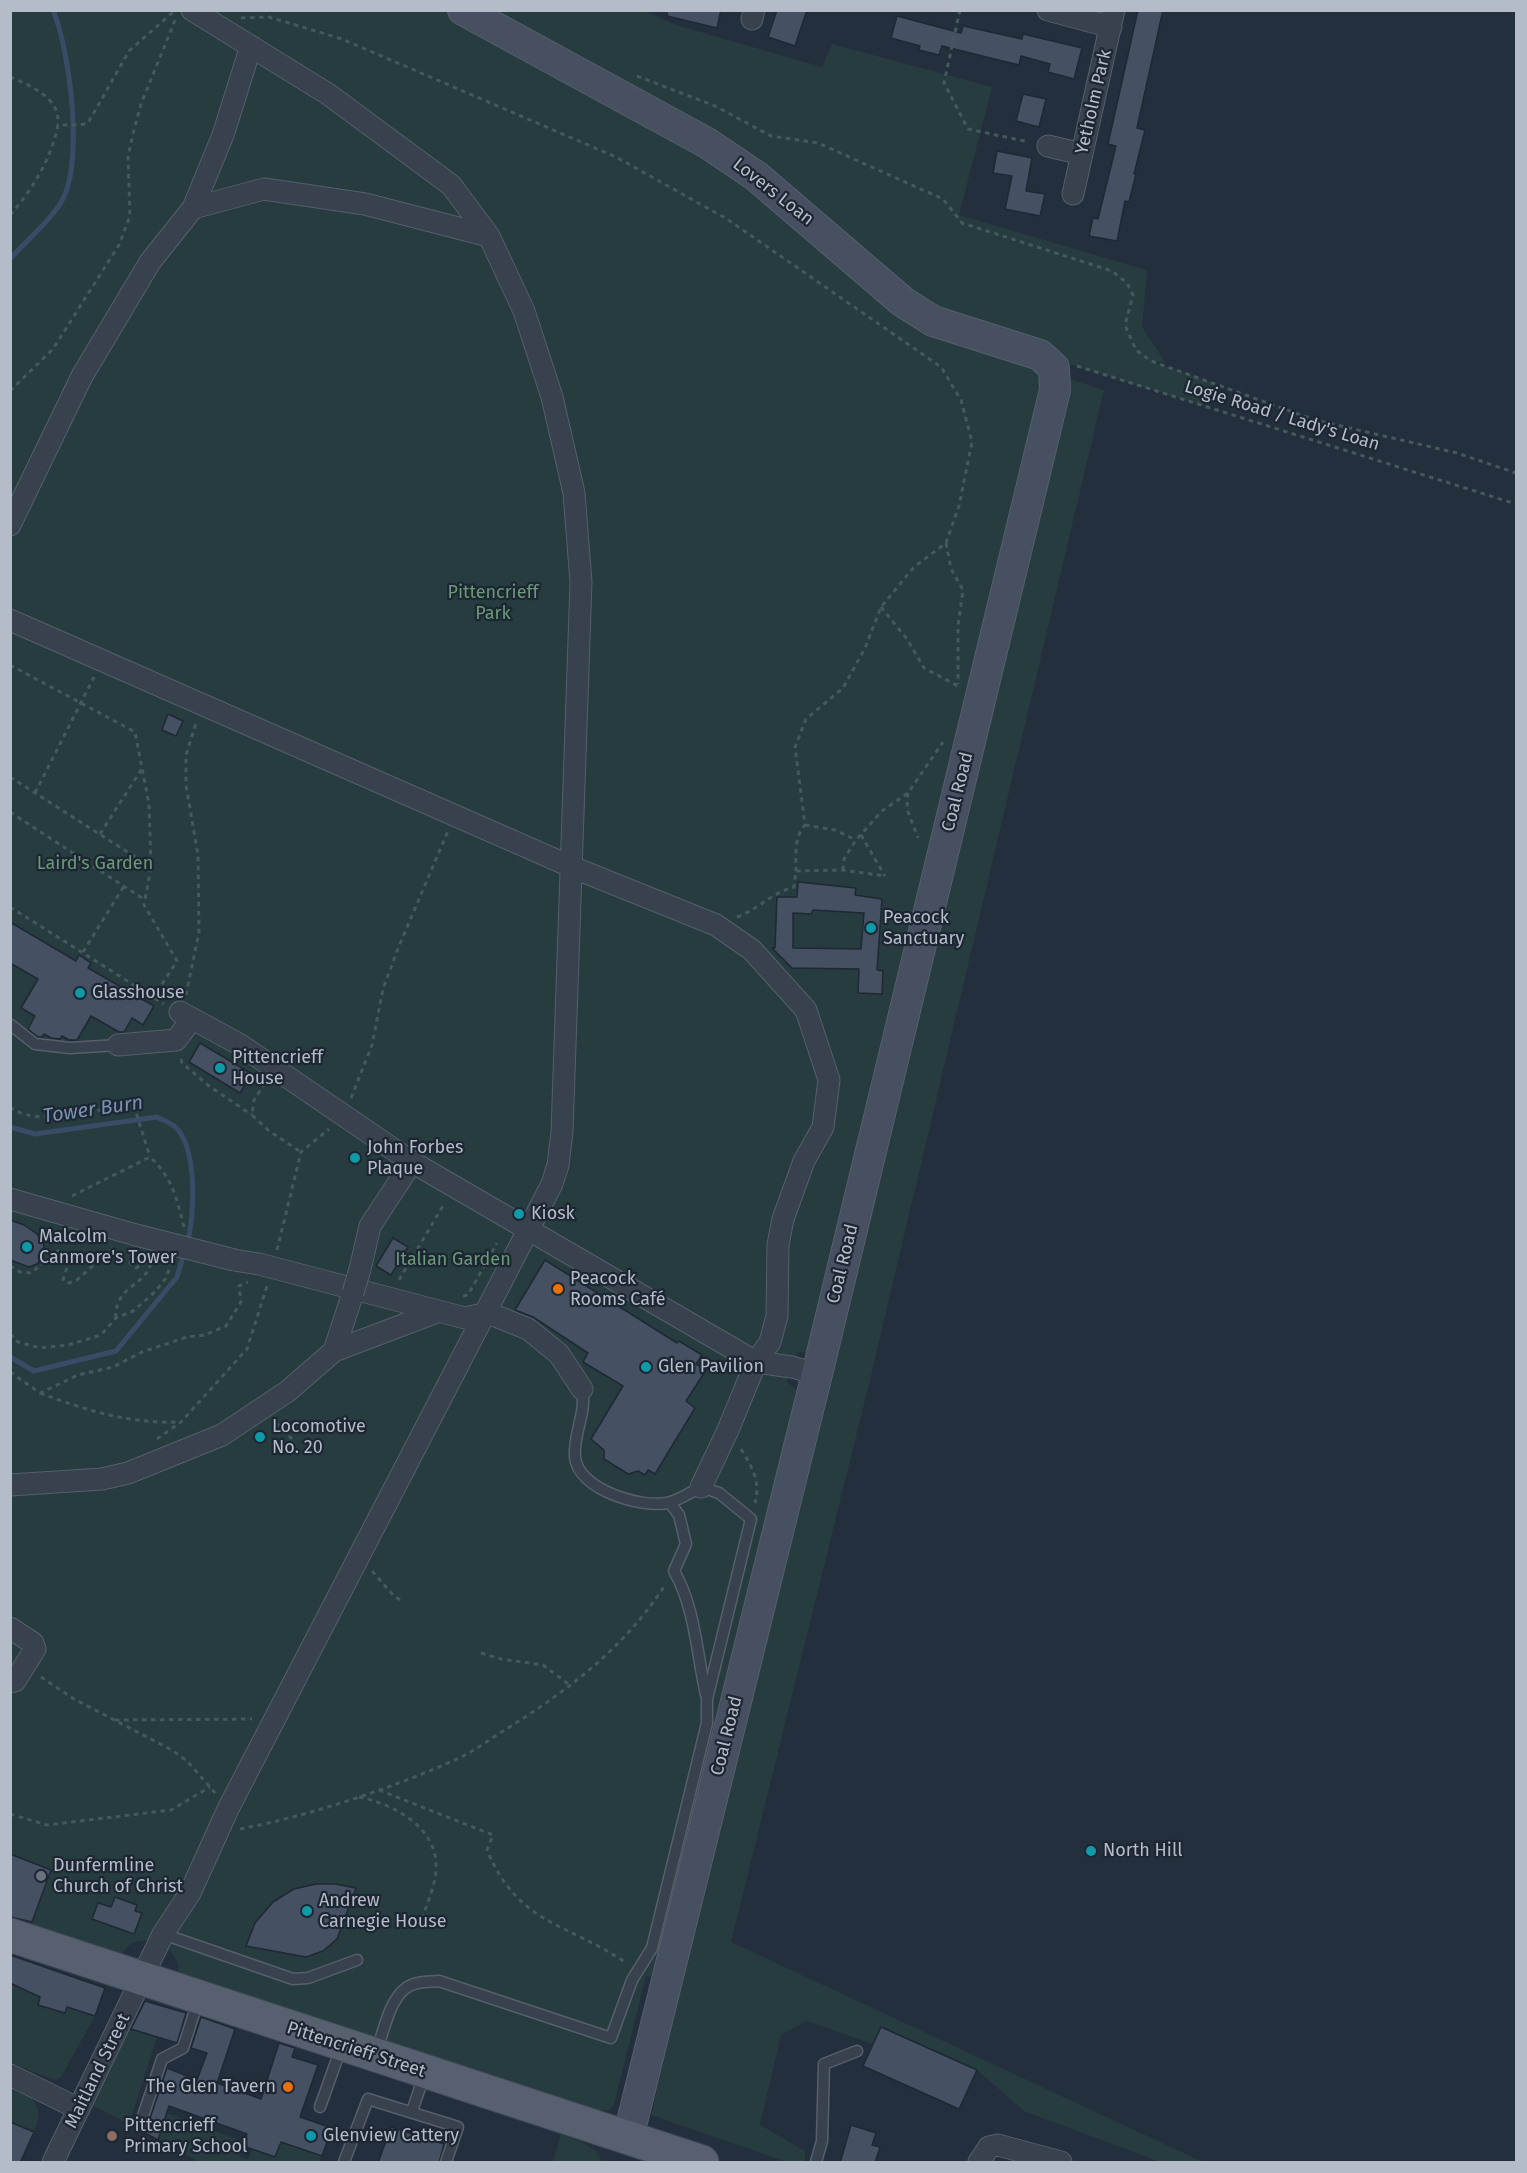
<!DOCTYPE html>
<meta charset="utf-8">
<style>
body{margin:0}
#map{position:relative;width:1527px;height:2173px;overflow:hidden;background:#242f3e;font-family:"Fira Sans",sans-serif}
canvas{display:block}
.frame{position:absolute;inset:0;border:12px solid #b4bcc9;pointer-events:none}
</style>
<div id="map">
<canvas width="1527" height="2173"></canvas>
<div class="frame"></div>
</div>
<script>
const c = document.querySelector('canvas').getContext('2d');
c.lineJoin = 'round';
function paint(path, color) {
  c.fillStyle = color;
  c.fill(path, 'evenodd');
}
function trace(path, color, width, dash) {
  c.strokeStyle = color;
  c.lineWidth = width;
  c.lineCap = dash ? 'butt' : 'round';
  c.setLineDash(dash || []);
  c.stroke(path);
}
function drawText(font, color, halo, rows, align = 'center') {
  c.font = font + ' "Fira Sans",sans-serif';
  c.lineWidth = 4.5;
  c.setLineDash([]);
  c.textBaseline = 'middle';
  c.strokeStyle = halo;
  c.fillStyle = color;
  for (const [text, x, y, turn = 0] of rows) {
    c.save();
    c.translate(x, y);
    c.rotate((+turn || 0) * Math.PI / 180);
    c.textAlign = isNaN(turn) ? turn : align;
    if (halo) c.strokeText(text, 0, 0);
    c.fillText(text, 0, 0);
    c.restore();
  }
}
const green = new Path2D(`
 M11,11L445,12L703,156L780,212L910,325L1038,364L1044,373L808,1353L798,1352L787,1382L797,1390L799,1400L653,1977L646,1976L614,2104L609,2110L595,2111L178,1975C184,1947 137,1925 121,1955L31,1924L51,1870L11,1854Z
 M489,11H645L676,25L822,67L832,44L992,87L959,215L1147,270L1142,327L1165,362H1154L1213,383L1204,406L1040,355L912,300Z
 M1067,378L1104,390L869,1384L731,1942L1203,2162H1160L1024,2111L977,2070L881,2027L873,2044L807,2021L781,2035L760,2125L805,2151V2162H787L651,2115Z
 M11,1983L40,1997L38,2005L61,2004L59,2012L65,2014L67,2007L95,2016L61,2077L55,2080L11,2063Z
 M126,2027L157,2037L129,2124L89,2103Z
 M11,2086C34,2097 45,2107 34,2132L11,2122Z
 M167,2113L244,2142L239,2156L248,2160L252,2149L275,2157L285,2130L291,2145L322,2156L319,2162H200L158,2140Z
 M561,2133C575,2140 598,2146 602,2162H553Z`);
const stream = new Path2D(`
 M10,259C26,241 47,224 60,204C85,166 70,51 53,10
 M10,1127L35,1134L157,1117C162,1120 169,1122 174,1126C198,1145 195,1217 187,1244
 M10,1357L34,1371L116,1351L177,1277L184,1253`);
const building = new Path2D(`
 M667,10H721L717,28L667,16Z
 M777,10H807L795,46L768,37Z
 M1138,10H1163L1137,128L1145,130L1134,174H1136L1129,202L1125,201L1117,241L1089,236L1093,218L1098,219L1116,146L1108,144Z
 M897,16L961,33L963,26L1022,39L1023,34L1082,48L1074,79L1048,72L1050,64L1021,56L1019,65L942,46L939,55L919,50L920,46L891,38Z
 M1023,94L1046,99L1039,127L1016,121Z
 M997,151L1032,158L1026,191L1045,194L1040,216L1005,209L1012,176L993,173Z
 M168,714L183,721L176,736L162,730Z
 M798,882L856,888L855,895L882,899L877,970L883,971L882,994L858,993L859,969L792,968L772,948H775L777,897H797ZM813,910L864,913L861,949L793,948V913L811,914Z
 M10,922L76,961L79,955L91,963L88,968L154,1006L143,1025L132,1018L124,1032H119L91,1016L77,1040H69L62,1036L60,1039L51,1038L44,1034L42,1037H38L28,1029L35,1016L21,1008L38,979L10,963Z
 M200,1043L252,1074L240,1093L189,1062Z
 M10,1220L24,1225L37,1234L44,1244L43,1257L37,1264L29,1267L10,1260Z
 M393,1238L408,1247L391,1275L376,1266Z
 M545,1260L677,1343L679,1341L702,1355L696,1364L706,1370L686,1401L695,1408L655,1474L648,1470L645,1475L638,1471L628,1474L604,1459V1450L591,1439L623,1386L583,1362L588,1353L533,1317L515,1310Z
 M10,1854L51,1870L32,1922L10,1917Z
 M316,1884H335L356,1888L337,1939L323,1951L306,1957L246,1946L255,1923L273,1902L294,1889Z
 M115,1897L137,1905L135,1911L142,1913L134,1934L92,1919L98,1903L111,1907Z
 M10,1955L105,1988L95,2016L67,2007L65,2013L38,2005L40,1997L10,1983Z
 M145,2001L186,2013L177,2043L131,2029Z
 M201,2017L235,2029L217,2083L261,2099L279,2043L295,2048L292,2057L318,2065L300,2117L332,2128L322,2156L281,2142L275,2157L243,2146L247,2134L169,2106L158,2140L145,2133L167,2068L197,2080L207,2053L191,2048Z
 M881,2027L977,2070L959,2109L863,2066Z
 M10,2122L34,2132L20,2163H10Z
 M851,2125L876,2133L872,2145L880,2147L875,2163H840Z
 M391,2127L444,2144L439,2163H378Z`);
const path = new Path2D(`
 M960,10L944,83L968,129L1029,142
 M241,18L269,17L342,39L616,157L727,219L941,367L961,400L972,442L959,506L946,543L914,567L881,607L865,648L843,688L806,719L795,747L805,825C794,836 796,856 796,871
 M637,76L715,106L771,136L818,143L943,199L962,223L1112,271L1127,283L1133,295L1125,325L1136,350L1151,361L1315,420L1457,453L1516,473
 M10,77C32,86 60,98 58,124
 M10,215C33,189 51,159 58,125H80L88,123L129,51L173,12
 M1077,366L1516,504
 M10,391L53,349L119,245L130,216L128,156L134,130L141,104L176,18
 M946,543L951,569L963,590L958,626V684
 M881,607L907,639L924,668L958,686
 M10,665L135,732L149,804L151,867L144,905L177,961L153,998
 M10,777L151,867
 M35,793L94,677
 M908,793L907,809L918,838
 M10,812L145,900
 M805,825L835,830L856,840
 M100,834L143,767
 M861,835L885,876
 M843,870L844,859L856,840L882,811L908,793L943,742
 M10,907L164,1004
 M737,917C759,909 771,893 794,887L796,871L843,870L885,876
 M83,952L124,886
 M186,995L199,932L198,855L186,785V755L196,723
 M181,1059L182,1063L209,1086L252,1115
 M265,1083L254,1100L252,1115L268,1130L301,1152
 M351,1098L372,1045L383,989L399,946L448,831
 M10,1107C40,1130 98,1106 134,1106L150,1157
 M72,1196L150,1157C172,1177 177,1199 184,1227
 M10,1243L19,1246
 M277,1250L301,1152L329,1129
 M10,1266L20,1272L31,1273L59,1250L69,1261L63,1280L69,1283L77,1280L113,1248
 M399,1280L444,1204
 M463,1296L468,1295L497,1243
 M116,1318C114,1286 145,1287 151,1263L146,1262L136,1268L130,1263L131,1254
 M10,1334L18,1342L40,1348L68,1345L101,1335L116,1318L133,1311L155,1292L166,1278L171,1264
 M10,1372L40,1393L78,1375L113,1367L142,1352L187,1337L205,1335L226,1326L241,1302L239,1286L248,1282
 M40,1393C85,1410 130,1424 179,1422
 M276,1423L295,1442
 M157,1439L181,1422L247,1349L267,1286
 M741,1449C752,1467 761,1482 755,1503
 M372,1571L394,1596L402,1601
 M481,1653L501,1659L543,1665L571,1686
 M41,1677L74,1699L172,1750L187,1761L216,1794
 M115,1720L252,1719
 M379,1790L493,1835L487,1850C519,1926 567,1922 626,1963
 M359,1797C392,1804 437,1826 436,1867C436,1887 424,1910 418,1930
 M10,1814L47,1825L171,1810L210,1787
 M240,1829C309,1816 393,1788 457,1759C475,1751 491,1738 508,1728C570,1689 625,1647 665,1585`);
const lane = new Path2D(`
 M11,1025L35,1044L70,1048L118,1045
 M670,1503L679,1515L686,1544L674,1571C695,1607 697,1655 706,1695
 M163,1934L293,1979L308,1978L357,1960
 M376,2053C383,2034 389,2000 406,1988C415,1981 428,1982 439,1981L611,2038L632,1980L652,1948L707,1723V1699L751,1519L719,1493L701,1487C691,1492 678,1501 667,1503C641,1508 578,1490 575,1457C573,1433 587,1413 582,1389
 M320,2107L341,2048
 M412,2111L424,2076
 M140,2125L162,2059L183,2048L198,2001
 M344,2162L368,2099L458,2127L446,2162
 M816,2162L822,2141L824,2064L857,2051`);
const street = new Path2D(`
 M1048,10L1111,27
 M752,19L754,10
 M1048,146L1082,154
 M1073,194L1114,10
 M193,208L264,189L365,204L489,236
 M10,525L82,376L150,262L193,208L223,135L251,46
 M10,620L572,867L716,925L752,950L806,1010L829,1080L823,1127L804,1161L783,1219L778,1245L777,1316L770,1342L756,1362L728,1430L701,1487
 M180,1012L239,1044L412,1162L756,1362L792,1367L817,1374
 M118,1045L176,1040L192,1019
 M10,1199L136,1235
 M234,1260L259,1264L465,1318L483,1314L496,1316L528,1329L559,1354L582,1389
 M360,1269L370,1226L412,1162
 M334,1351L437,1312
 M10,1485L102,1479L128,1473L222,1435L288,1391L334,1351L353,1293
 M10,1628L33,1643L35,1649L15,1681L10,1682
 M10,2075L79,2109
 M53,2162L163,1934L190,1893L228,1809L552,1184L558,1165L562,1132L581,582L574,493L552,397L524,311L489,236L451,185L328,94L192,10
 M979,2162L989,2147L998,2145L1061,2162`);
const secondary = new Path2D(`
 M463,10L707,143L756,176L903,302L933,321L1040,355L1054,368L1055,390L817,1374L628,2138`);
const primary = new Path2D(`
 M10,1935L702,2162`);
const streetBridge = new Path2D(`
 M136,1235L234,1260
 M353,1293L360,1269`);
const markers = [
 [871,928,6,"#0f9aa8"],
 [80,993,6,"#0f9aa8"],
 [220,1068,6,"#0f9aa8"],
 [355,1158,6,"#0f9aa8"],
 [519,1214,6,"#0f9aa8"],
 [27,1247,6,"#0f9aa8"],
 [558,1289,6,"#e8710a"],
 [646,1367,6,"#0f9aa8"],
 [260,1437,6,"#0f9aa8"],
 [1091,1851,6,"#0f9aa8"],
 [41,1876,6,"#6b7280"],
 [307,1911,6,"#0f9aa8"],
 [288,2087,6,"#e8710a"],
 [112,2136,6,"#8d6e63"],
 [311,2136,6,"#0f9aa8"]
];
const streetNames = [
 ["Yetholm Park",1094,102,-77],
 ["Lovers Loan",773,192,38],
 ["Logie Road / Lady's Loan",1282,416,17],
 ["Coal Road",958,792,-76],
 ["Coal Road",843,1264,-76],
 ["Coal Road",727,1736,-76],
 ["Pittencrieff Street",356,2050,18],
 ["Maitland Street",98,2071,-64]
];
const parkNames = [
 ["Pittencrieff",493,593],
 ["Park",493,614],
 ["Laird's Garden",95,864],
 ["Italian Garden",453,1260]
];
const poiNames = [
 ["Peacock",883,918],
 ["Sanctuary",883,939],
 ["Glasshouse",92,993],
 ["Pittencrieff",232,1058],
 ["House",232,1079],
 ["John Forbes",367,1148],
 ["Plaque",367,1169],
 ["Kiosk",531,1214],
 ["Malcolm",39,1237],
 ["Canmore's Tower",39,1258],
 ["Peacock",570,1279],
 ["Rooms Café",570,1300],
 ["Glen Pavilion",658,1367],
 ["Locomotive",272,1427],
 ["No. 20",272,1448],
 ["North Hill",1103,1851],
 ["Dunfermline",53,1866],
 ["Church of Christ",53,1887],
 ["Andrew",319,1901],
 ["Carnegie House",319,1922],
 ["The Glen Tavern",276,2087,"right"],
 ["Pittencrieff",124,2126],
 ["Primary School",124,2147],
 ["Glenview Cattery",323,2136]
];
const waterNames = [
 ["Tower Burn",93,1110,-8]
];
paint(green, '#263c3f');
trace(stream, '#394c67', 5);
paint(building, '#455162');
trace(building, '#1f2835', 1.5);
trace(lane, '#565f6c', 13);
trace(street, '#565f6c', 23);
trace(secondary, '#565f6c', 32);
trace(primary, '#414a57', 35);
trace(path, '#44595c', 3, [4.5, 4.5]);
trace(lane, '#38414e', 10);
trace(street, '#38414e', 21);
trace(secondary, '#465061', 30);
trace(primary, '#56606e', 33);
trace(streetBridge, '#565f6c', 23, []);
trace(streetBridge, '#38414e', 21);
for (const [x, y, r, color] of markers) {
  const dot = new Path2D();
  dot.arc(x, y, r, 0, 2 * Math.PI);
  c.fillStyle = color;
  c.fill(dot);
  trace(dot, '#1d2633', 2);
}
drawText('18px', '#b4bcc9', '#1d2633', streetNames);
drawText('18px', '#6b9a76', '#1d2633', parkNames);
drawText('18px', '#b4bcc9', '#1d2633', poiNames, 'left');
drawText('italic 20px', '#7c92b1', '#1d2633', waterNames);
</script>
